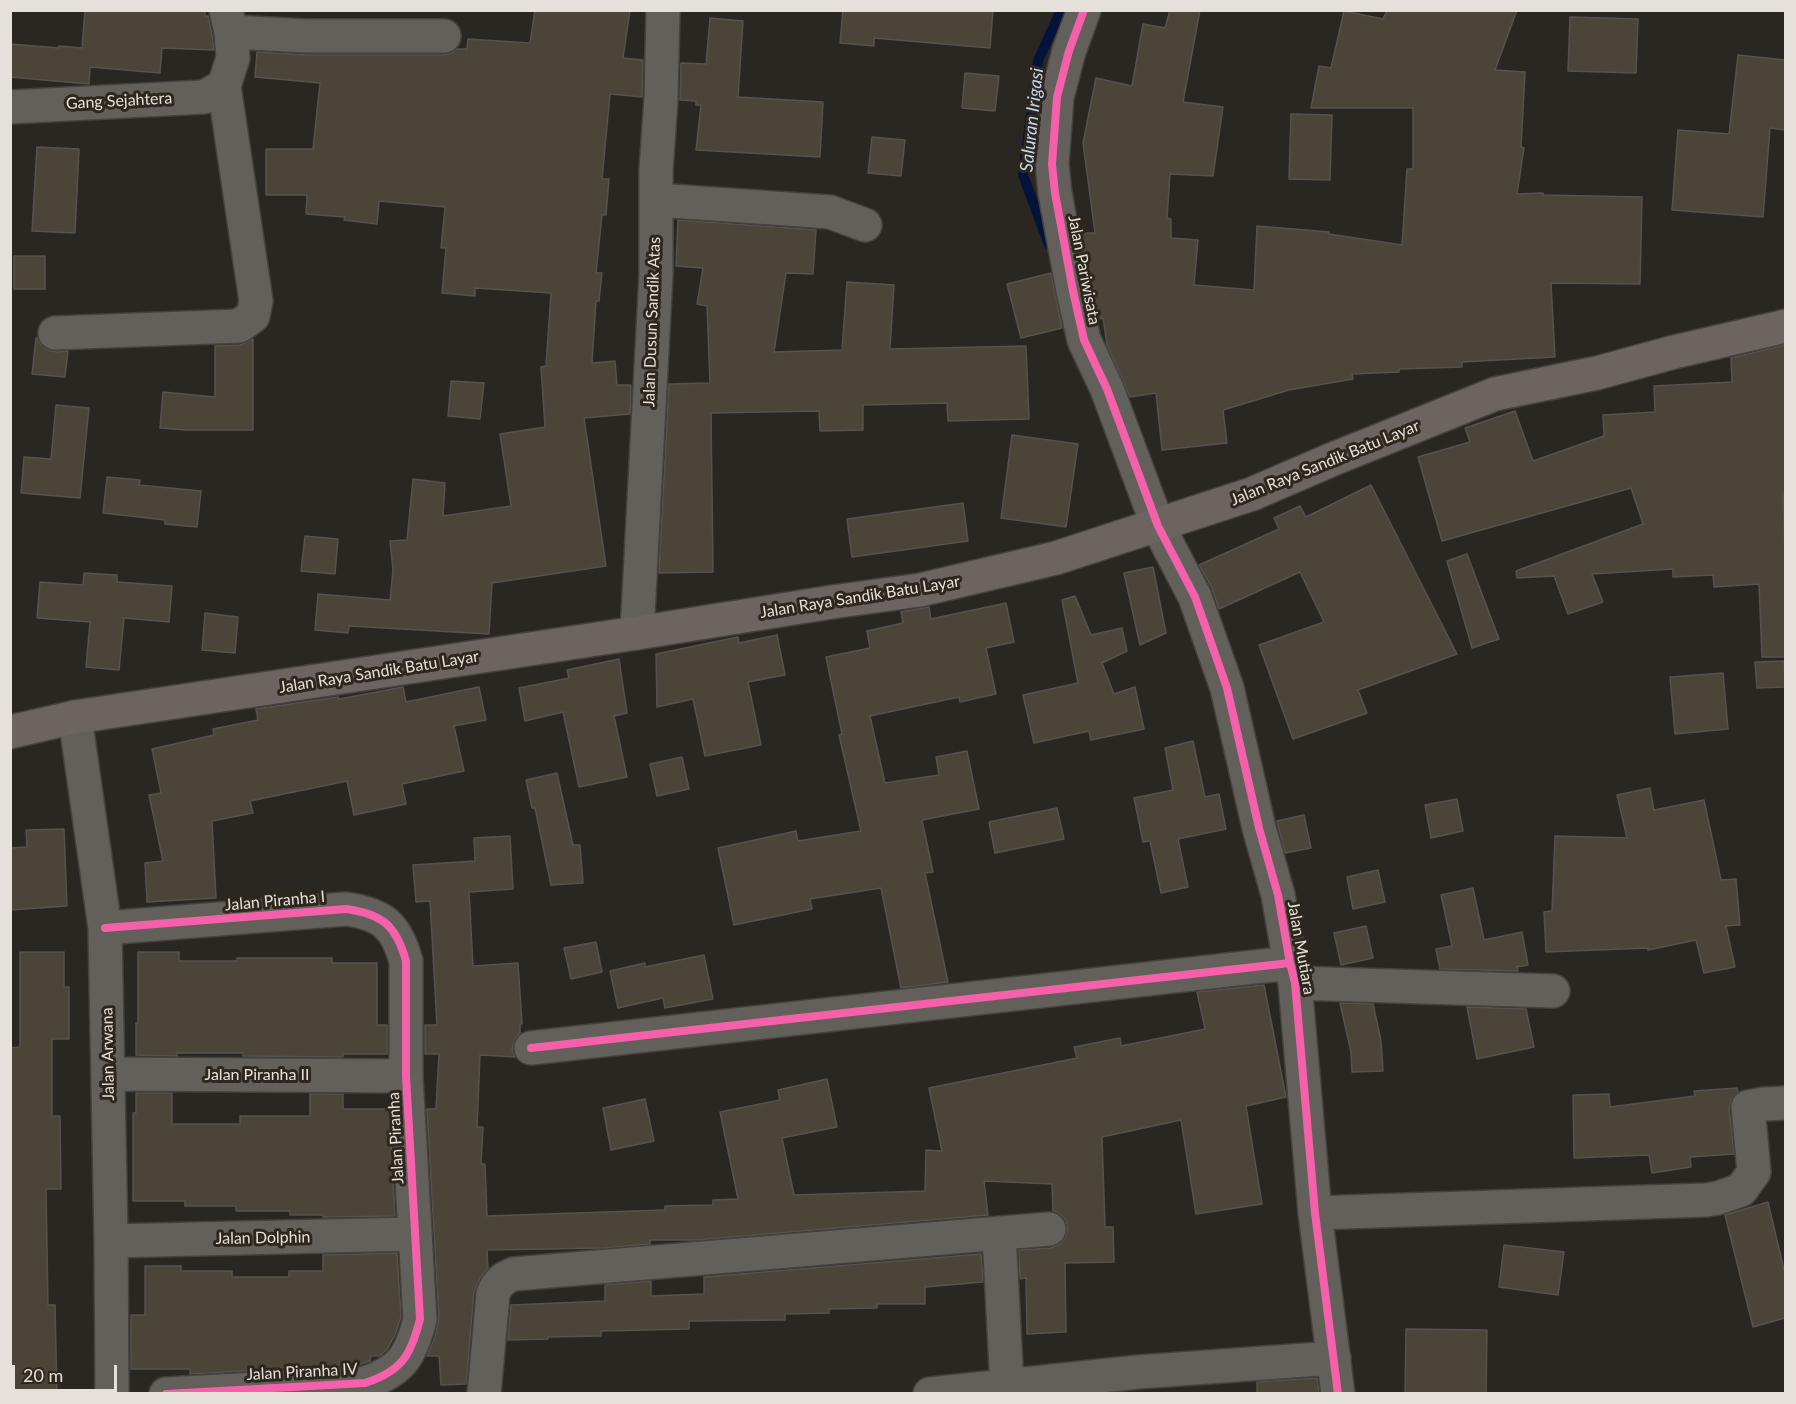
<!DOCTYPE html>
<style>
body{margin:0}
#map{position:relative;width:1796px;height:1404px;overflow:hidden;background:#2a2621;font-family:Lato,sans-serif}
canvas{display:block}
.frame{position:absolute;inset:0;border:12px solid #e5e0d9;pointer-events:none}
.scale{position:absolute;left:12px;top:1365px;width:105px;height:27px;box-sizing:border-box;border:3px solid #e5e0d9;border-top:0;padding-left:8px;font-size:18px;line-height:21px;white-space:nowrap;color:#e5e0d9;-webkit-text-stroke:4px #2e271d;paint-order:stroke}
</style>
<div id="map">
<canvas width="1796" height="1404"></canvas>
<div class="frame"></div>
<div class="scale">20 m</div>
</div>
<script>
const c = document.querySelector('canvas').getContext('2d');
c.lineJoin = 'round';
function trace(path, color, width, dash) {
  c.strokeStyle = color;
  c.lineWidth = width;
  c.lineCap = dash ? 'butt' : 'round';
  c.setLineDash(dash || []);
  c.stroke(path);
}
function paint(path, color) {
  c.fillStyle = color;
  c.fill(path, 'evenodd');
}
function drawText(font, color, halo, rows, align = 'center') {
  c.font = font + ' Lato,sans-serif';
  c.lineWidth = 6;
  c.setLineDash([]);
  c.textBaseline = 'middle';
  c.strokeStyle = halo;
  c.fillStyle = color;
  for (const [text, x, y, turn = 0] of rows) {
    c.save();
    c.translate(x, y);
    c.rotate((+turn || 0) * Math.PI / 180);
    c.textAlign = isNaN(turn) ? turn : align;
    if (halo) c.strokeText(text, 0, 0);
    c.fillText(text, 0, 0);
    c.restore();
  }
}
const stream = new Path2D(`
 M1049,245L1023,175L1038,61L1061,10`);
const building = new Path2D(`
 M85,10H205V16H208L212,35L214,50L162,48L160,73L90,67L89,84L10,77V44L59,48V46L82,48Z
 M535,10H630L623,58L643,60L642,97L610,94L602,179H609L606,215H602L596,273H602L599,301H596L592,363L615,361L617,385H631L630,414L584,418L606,566L492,583L489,634L349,626L348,633L315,630L318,594L390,600L393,570L390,541L407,540L413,479L445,483L443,516L511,506L500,434L545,427L541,367L546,366L551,293L475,288V296L442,293L446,248H441L445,207L379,201L377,224L344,220L345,217L306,214L307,195H266V149H313L320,83L255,77L257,52L307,55H444L453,52L457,49H467L468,39L530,43Z
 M843,10H993L990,48L874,38V46L840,43Z
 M1170,10H1200L1183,102L1223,107L1213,176L1170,174L1167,218L1171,219V238L1198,240L1194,285L1254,290L1257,226L1329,232V234L1402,245L1407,169H1413V108H1311L1319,66L1331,68L1344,11L1383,19L1387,10H1517L1495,70L1525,72L1521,147L1524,148L1517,194L1543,193V195L1642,197L1640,284L1551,283L1555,357L1462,362V367L1399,369V372L1352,374L1353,379L1289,390L1223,410L1227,443L1162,450L1156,393L1130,397L1107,345L1103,318L1099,319L1083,241V233H1095L1083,143L1096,78L1132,86L1143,24L1165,28Z
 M1570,17L1638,19L1636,73L1568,71Z
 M710,18L743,21L738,97L823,102L820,157L696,150L701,105H696V101L680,100L681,63L706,64Z
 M1738,55L1785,60V130L1770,128L1763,217L1672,210L1678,130L1729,134Z
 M965,73L999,76L995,111L962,108Z
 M1291,114L1332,115L1330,180L1289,179Z
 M872,137L905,140L901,176L868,173Z
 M37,147L79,149L75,233L32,231Z
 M678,220L816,230L813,274L786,273L774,352L842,350L847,282L894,285L890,349L1026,346L1029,419L948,421L947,403L863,405V430L820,431L819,411L711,413L713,572L659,573L669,384L710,383L707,306L697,304L703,268L676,266Z
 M14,256H45V289H14Z
 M1051,273L1062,328L1021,338L1007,284Z
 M36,338H38L40,343L47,350L56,352L68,351L65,377L32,374Z
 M253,339V430H186L160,428L163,392L215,397V346L240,345Z
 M1785,345V494H1783L1785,556V657H1762L1759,584L1714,587L1713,575L1673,577V569L1592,574L1603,602L1568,614L1554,576L1517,578L1516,571L1643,524L1631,488L1442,541L1418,457L1470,442L1465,428L1515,411L1533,461L1604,436L1603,415L1655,412L1654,386L1732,382L1731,358Z
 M451,381L484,383L480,419L448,416Z
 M56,405L89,408L80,498L21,493L24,457L51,459Z
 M1012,435L1078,444L1066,527L1001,518Z
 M107,477L140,480L139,485L201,491L197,527L165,524V520L103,513Z
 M1371,485L1457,654L1358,690L1367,713L1293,739L1259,645L1324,622L1300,572L1219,609L1212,588L1199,565L1279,529L1274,518L1300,506L1306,517Z
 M963,503L968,541L852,557L847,519Z
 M305,536L338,539L335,574L301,571Z
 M1467,554L1499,639L1472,648L1447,561Z
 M1153,567L1166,633L1140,645L1124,573Z
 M84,573L117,575V582L172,586L169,622L124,618L119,670L86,667L90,622L37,618L40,582L83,585Z
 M1075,596L1091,635L1122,628L1127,651L1102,663L1114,694L1135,687L1144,729L1091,740L1089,731L1034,743L1023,695L1078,683L1062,600Z
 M1006,603L1014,642L986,648L996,694L960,702L959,697L870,716L885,783L939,775L936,757L967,751L979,809L922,820L933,872L925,873L948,982L901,988L881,888L810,899L812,909L734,925L718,848L796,831L798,841L861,831L839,735L842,734L826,657L870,648L867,631L903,623L901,612L929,607L931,619Z
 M205,613L238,617L235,653L202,650Z
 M777,635L785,675L748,682L761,745L705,756L693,699L657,707L656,654L738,637L739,643Z
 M619,659L627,713L614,716L627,777L579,787L563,712L525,721L519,688L569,678L567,670Z
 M1784,661L1785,687L1757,688L1755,662Z
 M1723,673L1728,729L1675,734L1670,677Z
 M403,687L406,702L479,687L486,720L454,726L464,771L402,784L406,804L354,815L347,781L250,801L253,813L212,821L216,898L147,902L145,863L163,861L149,795L161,793L152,749L214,735L213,729L258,720L256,709L338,697L339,699Z
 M1193,741L1205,797L1219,794L1226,829L1178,839L1188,887L1161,893L1150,841L1143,842L1134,798L1173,790L1165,748Z
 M682,757L689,789L657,796L650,764Z
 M557,773L573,845H580L583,883L551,885L535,808H532L526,780Z
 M1650,788L1654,810L1704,800L1721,880L1736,879L1740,925L1726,926L1735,967L1704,973L1696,940L1648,950V948L1546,952L1544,912L1552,911L1555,836L1627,838L1617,795Z
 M1457,799L1463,831L1431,838L1425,805Z
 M1057,808L1064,839L995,853L989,822Z
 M1304,815L1311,848L1285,853L1277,821Z
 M64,829L67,906L10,910V848L27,847L26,830Z
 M510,836L513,889L469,892L473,966L518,963L522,1024H520V1033L514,1041L512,1050L515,1057L480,1055L477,1127H483L481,1164H485L487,1216L665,1210V1206L713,1205V1200L738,1199L720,1112L780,1100L778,1090L827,1079L837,1127L782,1138L794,1195L925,1191L926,1150L942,1151L929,1088L1077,1058L1074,1047L1120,1038L1121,1046L1205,1029L1197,992L1264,985L1286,1097L1246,1106L1262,1204L1196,1214L1181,1120L1102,1137L1105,1227H1113L1114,1262L1065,1263L1066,1332L1027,1334L1026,1278L1020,1279L1019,1250L1051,1248L1060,1244L1066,1236L1068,1227L1065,1219L1057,1212L1053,1211L1052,1184L984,1181L988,1215L698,1240H650V1244L604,1248L487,1250L488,1268L480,1278L474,1292L466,1384L441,1385L439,1356H427L435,1337L439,1318L427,1109H436L439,1054H425V1025H437L430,901L416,902L413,865L475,861L474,838Z
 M1378,870L1385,902L1353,909L1347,877Z
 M1473,888L1484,940L1522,932L1528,965L1517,967L1518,971L1440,969L1436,949L1452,946L1441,895Z
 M1366,926L1373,958L1341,965L1334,933Z
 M596,942L602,972L571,979L564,948Z
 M20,952H64V987H69V1039H52V1116H60L61,1189H46L48,1305H55L57,1394H10V1048L20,1047Z
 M138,952H179V961H237V958H332V963H377V1025H387V1054H343V1057L243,1056V1053H177V1056L136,1055V1023H138Z
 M704,955L713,999L665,1008L663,998L618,1008L610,971L645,963V967Z
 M1340,1003L1373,1004L1381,1041L1383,1071L1352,1072L1351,1052Z
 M1467,1007L1526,1009L1534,1047L1477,1059Z
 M1737,1088L1738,1092L1731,1100L1729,1108L1734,1154L1690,1157L1691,1167L1652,1173L1649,1155L1574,1158L1573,1095L1609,1094L1610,1107L1695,1096L1694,1091Z
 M136,1093H172V1124H240V1116H310V1094H343V1109H389L395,1216L323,1217V1215H290V1211H236V1206H185V1201H133V1113H136Z
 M645,1099L654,1141L611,1150L603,1108Z
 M1768,1202L1785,1274V1318L1753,1327L1725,1215Z
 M1504,1245L1564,1252L1558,1295L1499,1287Z
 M397,1253L401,1317L395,1335L388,1348L380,1356H371L370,1361L361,1364L278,1368V1369L190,1374V1369H131V1315H145V1266H181V1271H232V1277H289V1271H323V1255Z
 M981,1254L983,1282L925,1287V1304H877V1308L829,1309V1313L785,1314V1320L689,1321V1329L601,1331V1336L548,1337V1339L508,1340L511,1305L605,1301V1285L651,1281V1296L704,1294V1277Z
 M1406,1329L1487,1330L1486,1394H1405Z
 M1317,1378L1319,1394H1257V1382Z`);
const minor = new Path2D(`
 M231,32L307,36H444
 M10,107L204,97L224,86
 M656,200L830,212L865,225
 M55,333L239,326L253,316L256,301L224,86L233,58L231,32L226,10
 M1158,526L1195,597L1227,688L1259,828L1278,895L1290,963L1295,983L1315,1213L1338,1394
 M637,633L656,274V170L661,99L663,10
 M75,717L105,928L111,1241L112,1394
 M105,928L346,909C382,914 396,925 406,961V1076L420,1319C411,1355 402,1371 365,1383L166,1394
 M1295,983L1553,991
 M531,1048L1290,963
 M109,1074L406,1076
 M1315,1213L1706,1200L1718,1198L1741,1190L1754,1172L1748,1107L1764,1104L1786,1103
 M999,1233L1007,1386
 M111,1241L414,1234
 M484,1394L493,1294C497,1283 503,1278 514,1274L1049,1229
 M930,1394L1138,1372L1334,1358`);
const tertiary = new Path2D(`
 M1084,10L1069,51L1057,97L1052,164L1055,193L1073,291L1084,340L1107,389L1158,526`);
const secondary = new Path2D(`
 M10,732L75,717L637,633L832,602L920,590L1056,558L1252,494L1333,459L1495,394L1597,373L1674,352L1786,326`);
const cycleway = new Path2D(`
 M1084,10L1069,51L1057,97L1052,164L1055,193L1073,291L1084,340L1107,389L1158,526L1195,597L1227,688L1259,828L1278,895L1290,963L1295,983L1315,1213L1338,1394
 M105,928L346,909C382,914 396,925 406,961V1076L420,1319C411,1355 402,1371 365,1383L166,1394
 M531,1048L1290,963`);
const streetNames = [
 ["Gang Sejahtera",119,101,-3],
 ["Jalan Pariwisata",1084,270,79],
 ["Jalan Dusun Sandik Atas",652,322,-88],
 ["Jalan Raya Sandik Batu Layar",1325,463,-22],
 ["Jalan Raya Sandik Batu Layar",860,597,-9],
 ["Jalan Raya Sandik Batu Layar",379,672,-9],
 ["Jalan Piranha I",275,901,-5],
 ["Jalan Mutiara",1301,948,80],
 ["Jalan Arwana",108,1054,-91],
 ["Jalan Piranha II",257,1075],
 ["Jalan Piranha",396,1138,-93],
 ["Jalan Dolphin",263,1238,-1],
 ["Jalan Piranha IV",302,1372,-3]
];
const waterNames = [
 ["Saluran Irigasi",1032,120,-84]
];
trace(stream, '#04133c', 10);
paint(building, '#4b4439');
trace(building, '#56534f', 1.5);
trace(minor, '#45413c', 36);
trace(tertiary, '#45413c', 36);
trace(secondary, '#45413c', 36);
trace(minor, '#635f5b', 33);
trace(tertiary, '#635f5b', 33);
trace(secondary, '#6b6461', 33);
trace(cycleway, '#f560ab', 8);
drawText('16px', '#e5e0d9', '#2e271d', streetNames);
drawText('italic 18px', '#c1d4f4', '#2e271d', waterNames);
</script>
